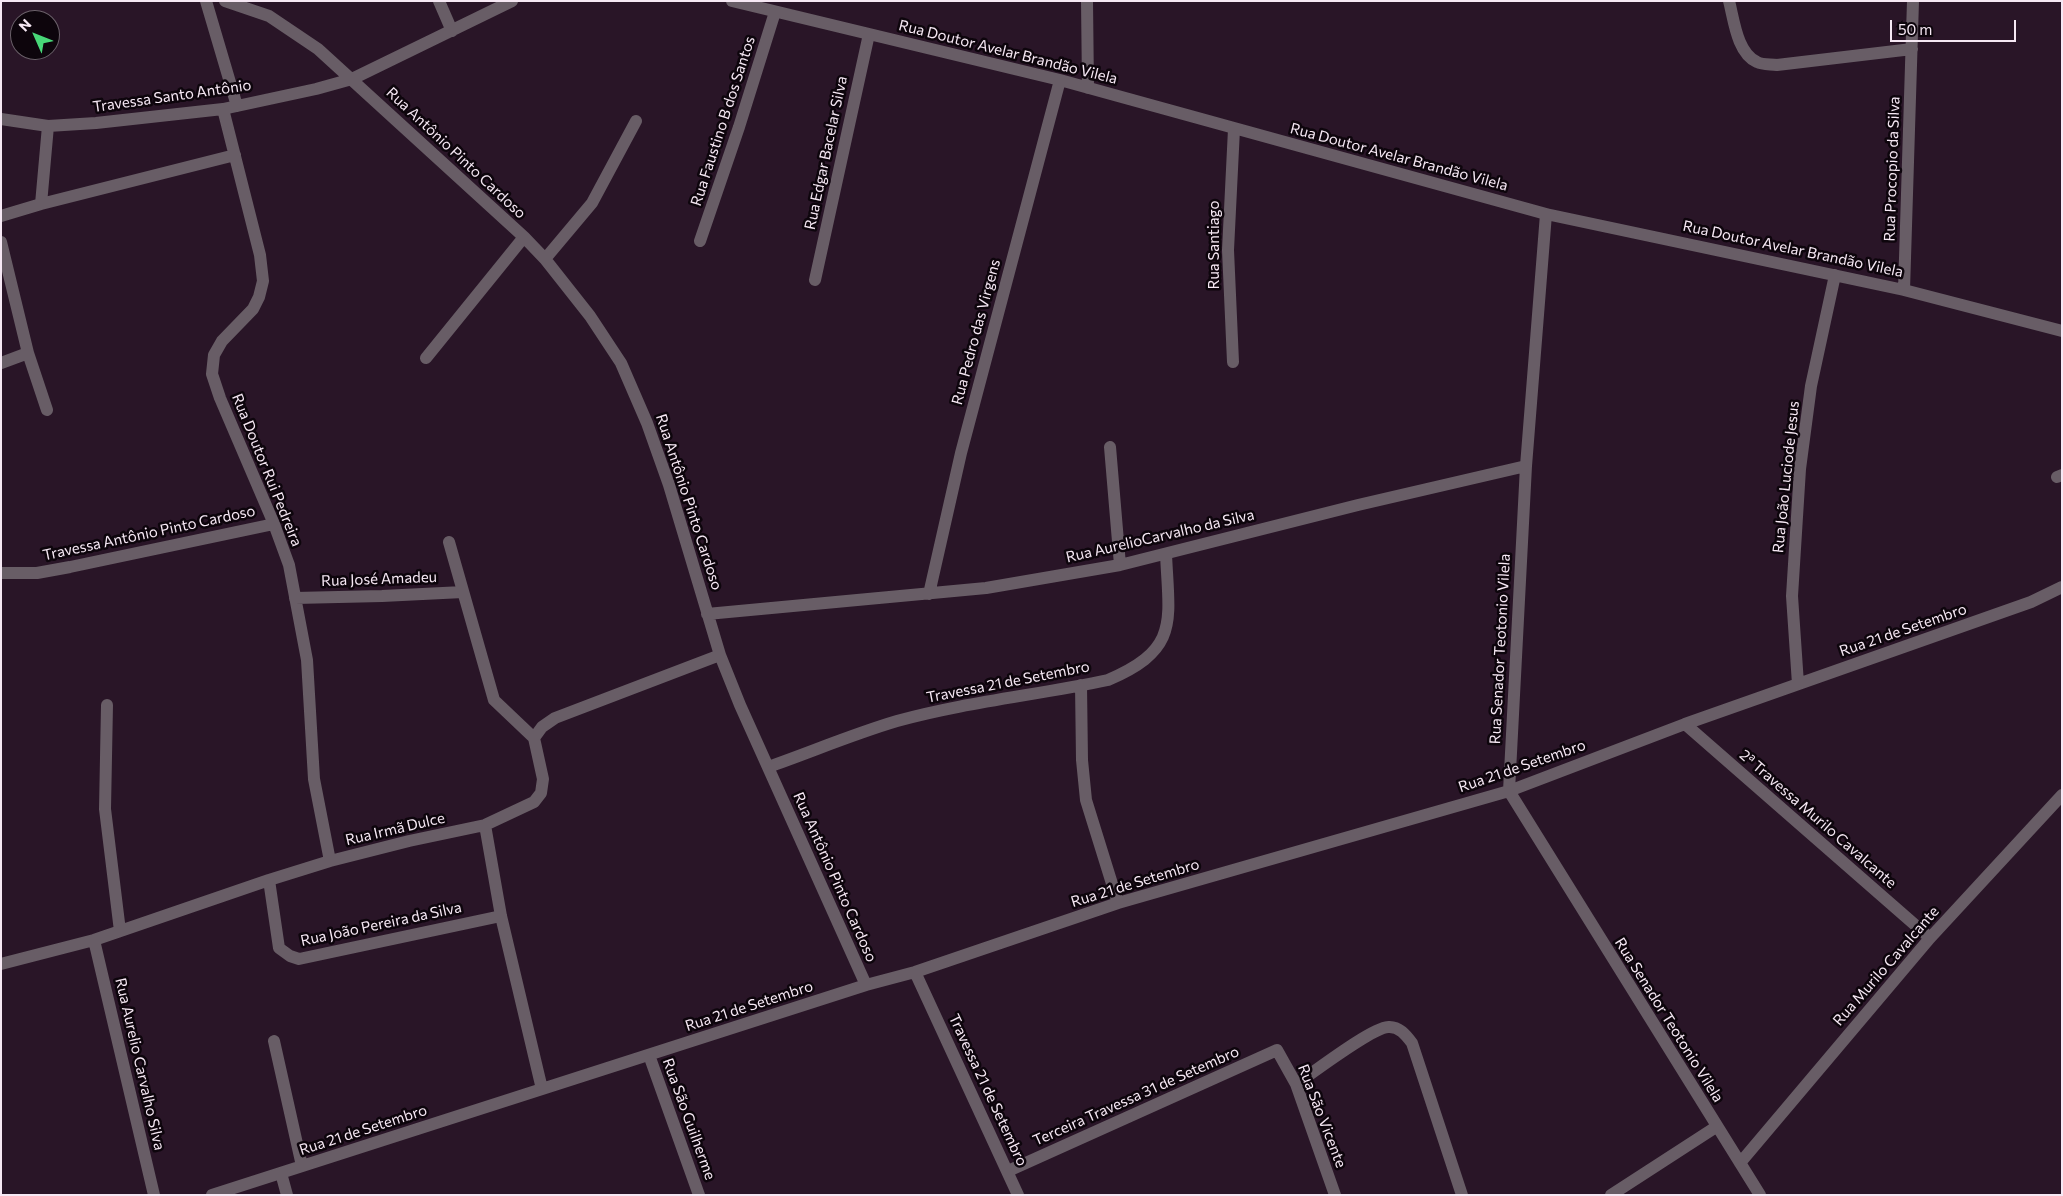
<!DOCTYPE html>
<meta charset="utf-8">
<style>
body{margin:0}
#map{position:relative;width:2063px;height:1196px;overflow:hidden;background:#291527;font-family:Commissioner,sans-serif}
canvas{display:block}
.frame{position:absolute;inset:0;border:2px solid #f6e8f4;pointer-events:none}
.north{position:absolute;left:10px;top:10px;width:50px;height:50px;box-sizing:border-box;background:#0d050c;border:1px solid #6a6069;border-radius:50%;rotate:314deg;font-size:14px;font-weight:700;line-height:20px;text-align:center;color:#f6e8f4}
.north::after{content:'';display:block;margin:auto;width:18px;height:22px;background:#48d778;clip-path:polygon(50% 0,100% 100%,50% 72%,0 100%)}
.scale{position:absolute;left:1890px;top:20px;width:126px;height:22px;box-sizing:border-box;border:2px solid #f6e8f4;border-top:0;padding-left:6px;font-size:15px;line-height:18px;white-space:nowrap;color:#f6e8f4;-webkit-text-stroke:4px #0d050c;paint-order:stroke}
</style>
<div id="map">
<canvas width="2063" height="1196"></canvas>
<div class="frame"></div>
<div class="north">N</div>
<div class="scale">50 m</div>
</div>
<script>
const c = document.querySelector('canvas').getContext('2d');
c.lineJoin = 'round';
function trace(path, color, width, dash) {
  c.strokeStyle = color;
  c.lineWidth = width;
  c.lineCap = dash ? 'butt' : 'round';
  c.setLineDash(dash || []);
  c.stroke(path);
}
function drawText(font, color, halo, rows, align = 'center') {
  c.font = font + ' Commissioner,sans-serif';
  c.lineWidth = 5;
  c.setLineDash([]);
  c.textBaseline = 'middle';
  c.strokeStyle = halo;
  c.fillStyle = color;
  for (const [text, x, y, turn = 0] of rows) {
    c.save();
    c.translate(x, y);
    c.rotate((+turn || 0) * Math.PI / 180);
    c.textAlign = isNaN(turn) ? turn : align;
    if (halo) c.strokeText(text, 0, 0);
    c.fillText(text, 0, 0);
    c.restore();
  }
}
const minor = new Path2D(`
 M206,1L237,106
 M225,1L269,16L318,49L524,237L545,259L590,316L621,363L647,423L669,485L720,655L740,705L866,985
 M439,1L452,31
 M732,1L1060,80L1546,214L1904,290L2062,331
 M1087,1L1088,88
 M1729,1C1734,20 1737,53 1757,62C1763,65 1770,64 1777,65L1912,49
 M223,109L260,255L263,281L259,297L253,309L222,341L214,355L212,374L220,398L274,524L289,565L307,660L314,779L330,861
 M1,119L48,126L96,123L223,109L316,89L352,79L512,1
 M41,204L48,126
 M1546,214L1526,466L1509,791L1760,1195
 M1,216L41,204L235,155
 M700,241L739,127L775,12
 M1,242L28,353L47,410
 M545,259L592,203L636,121
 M815,280L869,34
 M1904,290L1913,1
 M426,358L524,237
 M1233,362L1228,250L1234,129
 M1,363L28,353
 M1110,447L1120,565
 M2057,477L2062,475
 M449,542L494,700L534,738
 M1,573H37L70,567L274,524
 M929,594L961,453L1060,80
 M295,598L382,596L463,592
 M707,614L986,588L1120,565L1358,505L1526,466
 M1798,684L1792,596L1800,469L1811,386L1835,275
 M1081,685L1082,760L1086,800L1118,903
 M107,705L105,809L120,931
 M1685,724L1930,938
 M768,767C811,752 853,734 897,721C966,702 1038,695 1108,680C1180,649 1169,622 1166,554
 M485,825L501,916L542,1089
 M269,880L279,948L290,956L299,959L501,916
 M94,940L154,1195
 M1,964L94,940L269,880L330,861L409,841L485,825L534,802L541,793L543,779L534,738L542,727L555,718L720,655
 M915,972L1018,1195
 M274,1041L302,1166
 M649,1055L699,1195
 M1296,1084C1313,1073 1371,1028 1388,1027C1399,1026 1406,1035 1412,1043L1462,1195
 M1740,1163L1930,938L2062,795
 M1008,1171L1277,1050L1296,1084L1335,1195
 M281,1173L287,1195
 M212,1195L866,985L915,972L1118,903L1509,791L1685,724L2031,602L2062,587
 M1611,1195L1716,1127`);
const streetNames = [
 ["Rua Doutor Avelar Brandão Vilela",1008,52,14],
 ["Travessa Santo Antônio",172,96,-8],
 ["Rua Faustino B dos Santos",723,121,-72],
 ["Rua Antônio Pinto Cardoso",456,153,43],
 ["Rua Edgar Bacelar Silva",826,153,-78],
 ["Rua Doutor Avelar Brandão Vilela",1399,157,15],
 ["Rua Procopio da Silva",1892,169,-88],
 ["Rua Santiago",1214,245,-90],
 ["Rua Doutor Avelar Brandão Vilela",1793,249,12],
 ["Rua Pedro das Virgens",976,332,-75],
 ["Rua Doutor Rui Pedreira",267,470,68],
 ["Rua João Luciode Jesus",1786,477,-84],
 ["Rua Antônio Pinto Cardoso",689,502,72],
 ["Travessa Antônio Pinto Cardoso",149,533,-12],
 ["Rua AurelioCarvalho da Silva",1160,536,-13],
 ["Rua José Amadeu",379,579,-2],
 ["Rua 21 de Setembro",1903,630,-19],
 ["Rua Senador Teotonio Vilela",1500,649,-87],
 ["Travessa 21 de Setembro",1008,682,-11],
 ["Rua 21 de Setembro",1522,766,-19],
 ["2ª Travessa Murilo Cavalcante",1818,819,41],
 ["Rua Irmã Dulce",395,829,-13],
 ["Rua Antônio Pinto Cardoso",835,877,66],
 ["Rua 21 de Setembro",1135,883,-17],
 ["Rua João Pereira da Silva",381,924,-12],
 ["Rua Murilo Cavalcante",1886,966,-49],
 ["Rua 21 de Setembro",749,1006,-18],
 ["Rua Senador Teotonio Vilela",1669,1020,58],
 ["Rua Aurelio Carvalho Silva",140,1064,77],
 ["Travessa 21 de Setembro",988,1090,65],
 ["Terceira Travessa 31 de Setembro",1136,1096,-24],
 ["Rua São Vicente",1322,1116,69],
 ["Rua São Guilherme",689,1119,70],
 ["Rua 21 de Setembro",363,1130,-18]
];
trace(minor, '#685d66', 12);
drawText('15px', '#f6e8f4', '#0d050c', streetNames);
</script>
